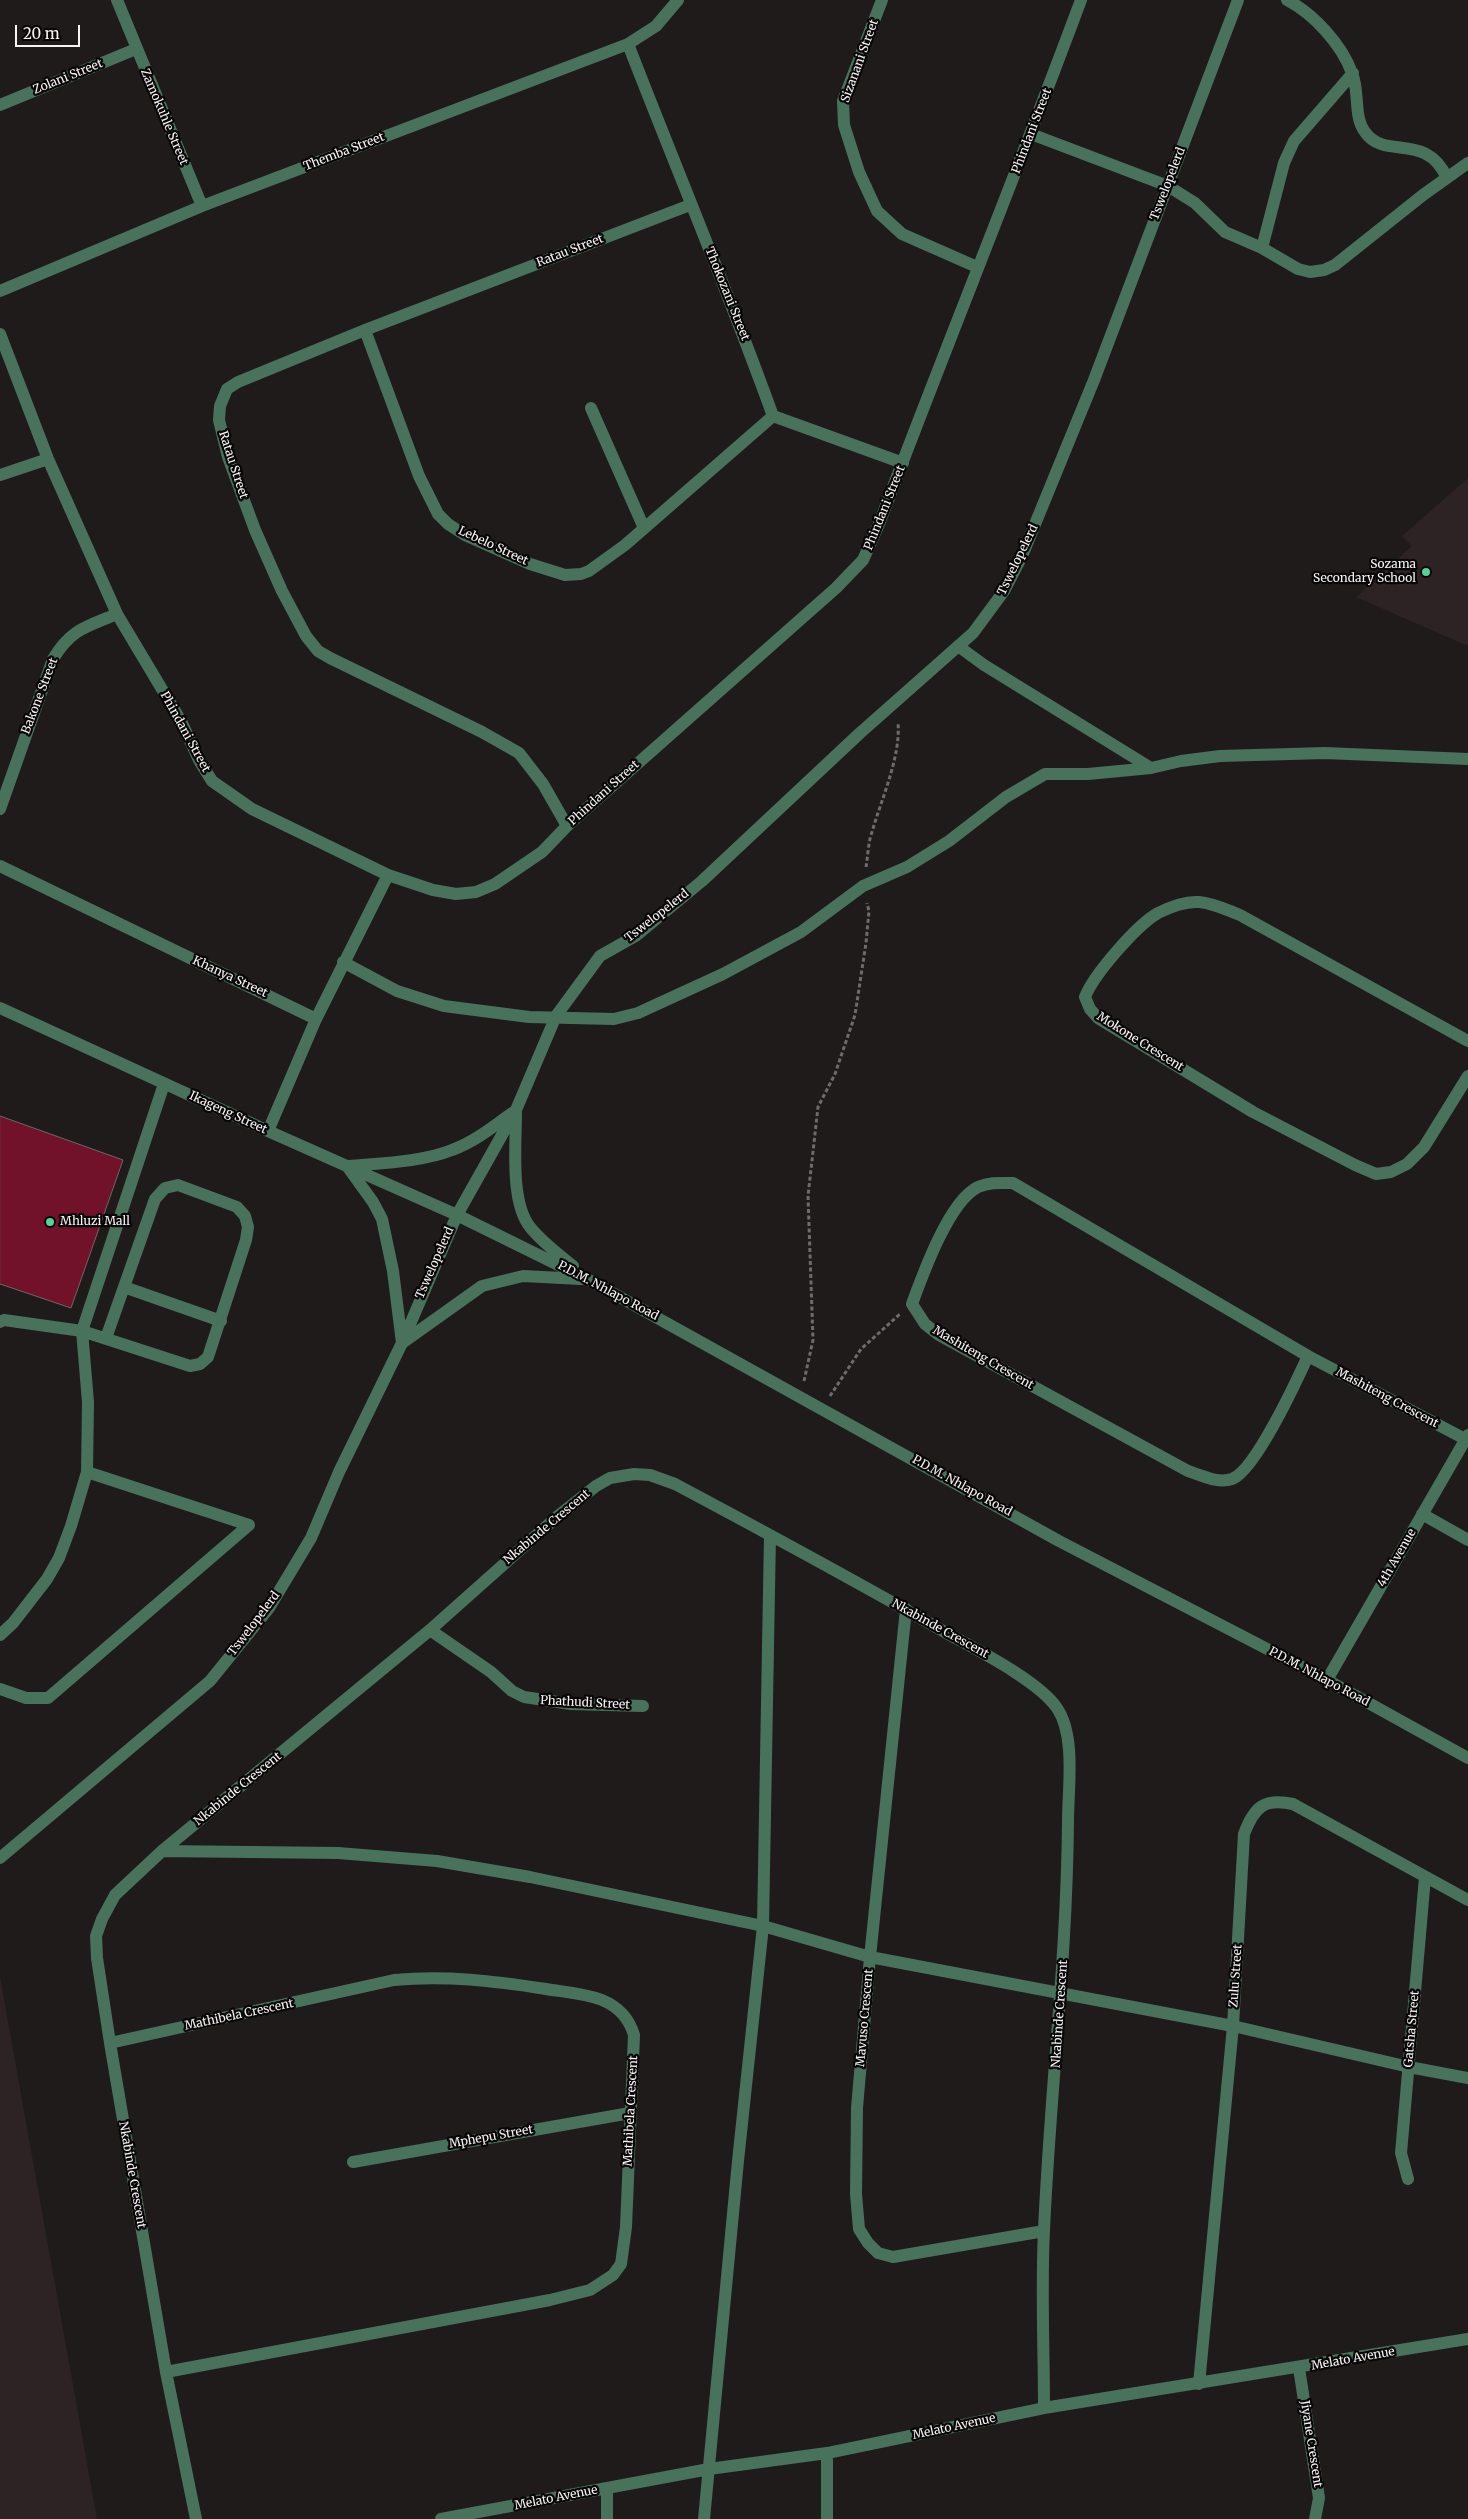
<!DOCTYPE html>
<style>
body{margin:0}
#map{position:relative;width:1468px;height:2519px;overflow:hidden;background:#1f1b1b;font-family:Merriweather,serif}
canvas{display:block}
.scale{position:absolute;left:15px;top:25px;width:65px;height:22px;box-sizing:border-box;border:2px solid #f6f4f4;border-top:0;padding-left:6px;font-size:15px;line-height:18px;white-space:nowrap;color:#f6f4f4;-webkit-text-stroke:4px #080606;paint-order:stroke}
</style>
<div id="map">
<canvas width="1468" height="2519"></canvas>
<div class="scale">20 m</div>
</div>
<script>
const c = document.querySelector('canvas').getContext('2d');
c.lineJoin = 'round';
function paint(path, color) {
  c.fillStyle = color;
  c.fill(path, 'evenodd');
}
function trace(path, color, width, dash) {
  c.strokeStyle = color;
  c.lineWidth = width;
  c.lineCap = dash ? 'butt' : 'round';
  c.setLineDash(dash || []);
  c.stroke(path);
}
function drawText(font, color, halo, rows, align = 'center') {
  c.font = font + ' Merriweather,serif';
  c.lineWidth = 4.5;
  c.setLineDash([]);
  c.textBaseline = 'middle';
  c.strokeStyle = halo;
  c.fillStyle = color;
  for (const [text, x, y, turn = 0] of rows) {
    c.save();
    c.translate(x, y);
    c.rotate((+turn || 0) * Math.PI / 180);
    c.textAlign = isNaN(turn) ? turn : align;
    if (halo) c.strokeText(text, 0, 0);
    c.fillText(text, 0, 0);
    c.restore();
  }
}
const built = new Path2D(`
 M1468,478V646L1356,597L1412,546L1402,536Z
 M0,1977L97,2519H0Z`);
const building = new Path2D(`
 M0,1116L123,1160L71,1308L0,1284Z`);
const path = new Path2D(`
 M866,867C868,856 868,843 872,832C881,800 901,757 898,722
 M804,1381L813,1340L808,1196L818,1107L835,1074L855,1015L866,943L869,911L867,903
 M830,1396L861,1349L900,1314`);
const minor = new Path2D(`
 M117,0L202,206
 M882,0L843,101L844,125L859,172L877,211L902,234L977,267
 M1287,0C1314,14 1342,45 1352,73C1360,92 1353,116 1365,132C1385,161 1426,131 1447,178
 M628,44C676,168 728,291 773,416L903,463
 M0,105L136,49
 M1031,134L1168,186L1195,203L1225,232L1262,248L1298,269L1310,272L1324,270L1335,265L1423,195L1468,163
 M1262,248L1284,163L1294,141L1353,73
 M0,291L202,206L628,44L656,26L678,0
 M365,330L419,476L438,514L448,524L465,535L530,564L565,575L581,574L589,571L625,545L773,416
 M0,334L48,459L117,614L181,721L199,760L212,781L252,809L388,875L433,890L456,894L476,892L495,884L542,852L567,826L836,588L863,560L879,524C945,349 1016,175 1081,0
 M591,408L644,528
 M0,475L48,459
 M958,646L984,665L1151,768
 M0,809L53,659C71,629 86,627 117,614
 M567,826L543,784L519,753L482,732L330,658L318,651L306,636L282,591L255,530L228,457L219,420L220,406L227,389L238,382L365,330L690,205
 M0,866L316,1019L388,875
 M343,962L397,991L444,1006L529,1017L614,1019L638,1013L723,974L801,932L863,886L907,867L949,841L1006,797L1045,774H1088L1151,768L1181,761L1220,756L1325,753L1468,759
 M0,1008L268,1131L457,1215L589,1280L1059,1541L1327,1680L1468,1758
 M1468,1041L1240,915C1227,910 1213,903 1199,902C1186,901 1170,907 1158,913C1137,925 1094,974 1085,997L1090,1009L1098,1018L1253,1112L1355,1165L1376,1174L1391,1172L1407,1164L1424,1147L1468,1076
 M516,1113C516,1144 510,1202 530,1227C542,1242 558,1254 573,1266
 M268,1131L316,1019
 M347,1166L373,1202L382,1219L393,1271L402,1343L482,1286L523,1276L581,1279
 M349,1166C381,1163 422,1162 452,1150C474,1142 493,1127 512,1113
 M124,1287L221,1321
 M0,1322L4,1320L82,1331L190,1366L200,1364L208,1357L246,1240L248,1227L245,1216L237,1207L178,1185L165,1188L155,1199L106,1338
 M1308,1356C1297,1380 1255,1471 1232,1479C1218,1484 1201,1475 1188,1471L939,1335L925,1324L912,1304C923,1274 949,1201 978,1187C990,1182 1001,1183 1013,1183L1308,1356L1465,1439
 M1422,1514L1468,1540
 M906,1609L870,1957L857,2108L856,2194L859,2229L868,2243L878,2253L893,2257L1044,2231
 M430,1630L491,1672L512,1691L524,1697L571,1704L643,1706
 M0,1635L13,1623L47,1579L59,1558L71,1526L87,1472L88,1402L82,1331L164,1084
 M1327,1680L1468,1435
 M0,1689L26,1698H48L249,1525L87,1472
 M162,1851L338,1853L437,1861L530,1877L763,1926L870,1957L1233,2026L1409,2067L1468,2078
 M0,1858L210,1681L269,1608L311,1538L339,1472L402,1343L457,1215L516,1110L556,1016L600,956L637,935L702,881L860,733L973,633L1004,591L1022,556L1094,380L1238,0
 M110,2043L394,1980C445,1975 495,1981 546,1989C564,1992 584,1993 602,2000C619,2007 629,2018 634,2035L626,2227L621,2264L613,2275L590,2290L550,2300L166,2372
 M353,2162L630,2113
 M1408,2179L1401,2153L1425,1877
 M1299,2368L1319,2498L1315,2519
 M1199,2384L1233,2026L1244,1834C1254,1807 1264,1798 1293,1804L1468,1900
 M827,2453V2519
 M196,2519L166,2372L110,2043L97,1958L96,1936L102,1919L115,1895L162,1851L430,1630L558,1516L596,1486L610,1478L634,1474L650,1475L675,1484C765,1532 854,1580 943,1631C973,1648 1038,1680 1057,1708C1076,1736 1068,1788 1068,1821C1067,1958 1050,2093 1044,2230C1041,2289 1044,2349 1044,2408
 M441,2519L709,2469L827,2453L1044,2408L1468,2339
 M607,2519V2488
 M704,2519L738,2161L763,1926L770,1535`);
const markers = [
 [1426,572,5,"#53d396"],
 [50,1222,5,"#53d396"]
];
const streetNames = [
 ["Sizanani Street",860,61,-70],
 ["Zolani Street",68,77,-22],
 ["Zamokuhle Street",164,117,67],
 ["Phindani Street",1032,131,-69],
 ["Themba Street",344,152,-21],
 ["Tswelopelerd",1168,184,-69],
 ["Ratau Street",570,251,-21],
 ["Thokozani Street",727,294,68],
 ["Ratau Street",233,465,72],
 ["Phindani Street",885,508,-68],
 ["Lebelo Street",493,546,25],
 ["Tswelopelerd",1018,560,-64],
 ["Bakone Street",40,696,-69],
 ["Phindani Street",185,732,61],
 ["Phindani Street",604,793,-42],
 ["Tswelopelerd",657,916,-38],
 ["Khanya Street",230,977,25],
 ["Mokone Crescent",1140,1042,32],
 ["Ikageng Street",228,1113,25],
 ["Tswelopelerd",435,1263,-66],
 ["P.D.M. Nhlapo Road",608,1291,28],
 ["Mashiteng Crescent",983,1358,30],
 ["Mashiteng Crescent",1387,1398,28],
 ["P.D.M. Nhlapo Road",962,1486,29],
 ["Nkabinde Crescent",547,1527,-40],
 ["4th Avenue",1397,1558,-60],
 ["Tswelopelerd",254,1624,-53],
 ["Nkabinde Crescent",940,1629,29],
 ["P.D.M. Nhlapo Road",1319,1677,28],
 ["Phathudi Street",585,1703,3],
 ["Nkabinde Crescent",238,1789,-39],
 ["Zulu Street",1236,1976,-86],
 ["Nkabinde Crescent",1060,2014,-86],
 ["Mathibela Crescent",239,2015,-12],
 ["Mavuso Crescent",865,2018,-85],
 ["Gatsha Street",1412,2029,-85],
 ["Mathibela Crescent",631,2111,-87],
 ["Mphepu Street",491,2137,-10],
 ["Nkabinde Crescent",132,2175,80],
 ["Melato Avenue",1353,2359,-10],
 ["Melato Avenue",954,2427,-12],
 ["Jiyane Crescent",1311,2444,81],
 ["Melato Avenue",556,2498,-11]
];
const poiNames = [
 ["Sozama",1416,565],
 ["Secondary School",1416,579],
 ["Mhluzi Mall",60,1222,"left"]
];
paint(built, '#2d2324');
paint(building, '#71122a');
trace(building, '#6d6868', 1);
trace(path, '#6e6b6b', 3, [4, 2.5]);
trace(minor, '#49725c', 12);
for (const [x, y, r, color] of markers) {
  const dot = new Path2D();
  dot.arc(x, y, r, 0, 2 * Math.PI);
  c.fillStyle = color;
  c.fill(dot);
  trace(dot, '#080606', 2);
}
drawText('12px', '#f6f4f4', '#080606', streetNames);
drawText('12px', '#f6f4f4', '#080606', poiNames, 'right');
</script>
